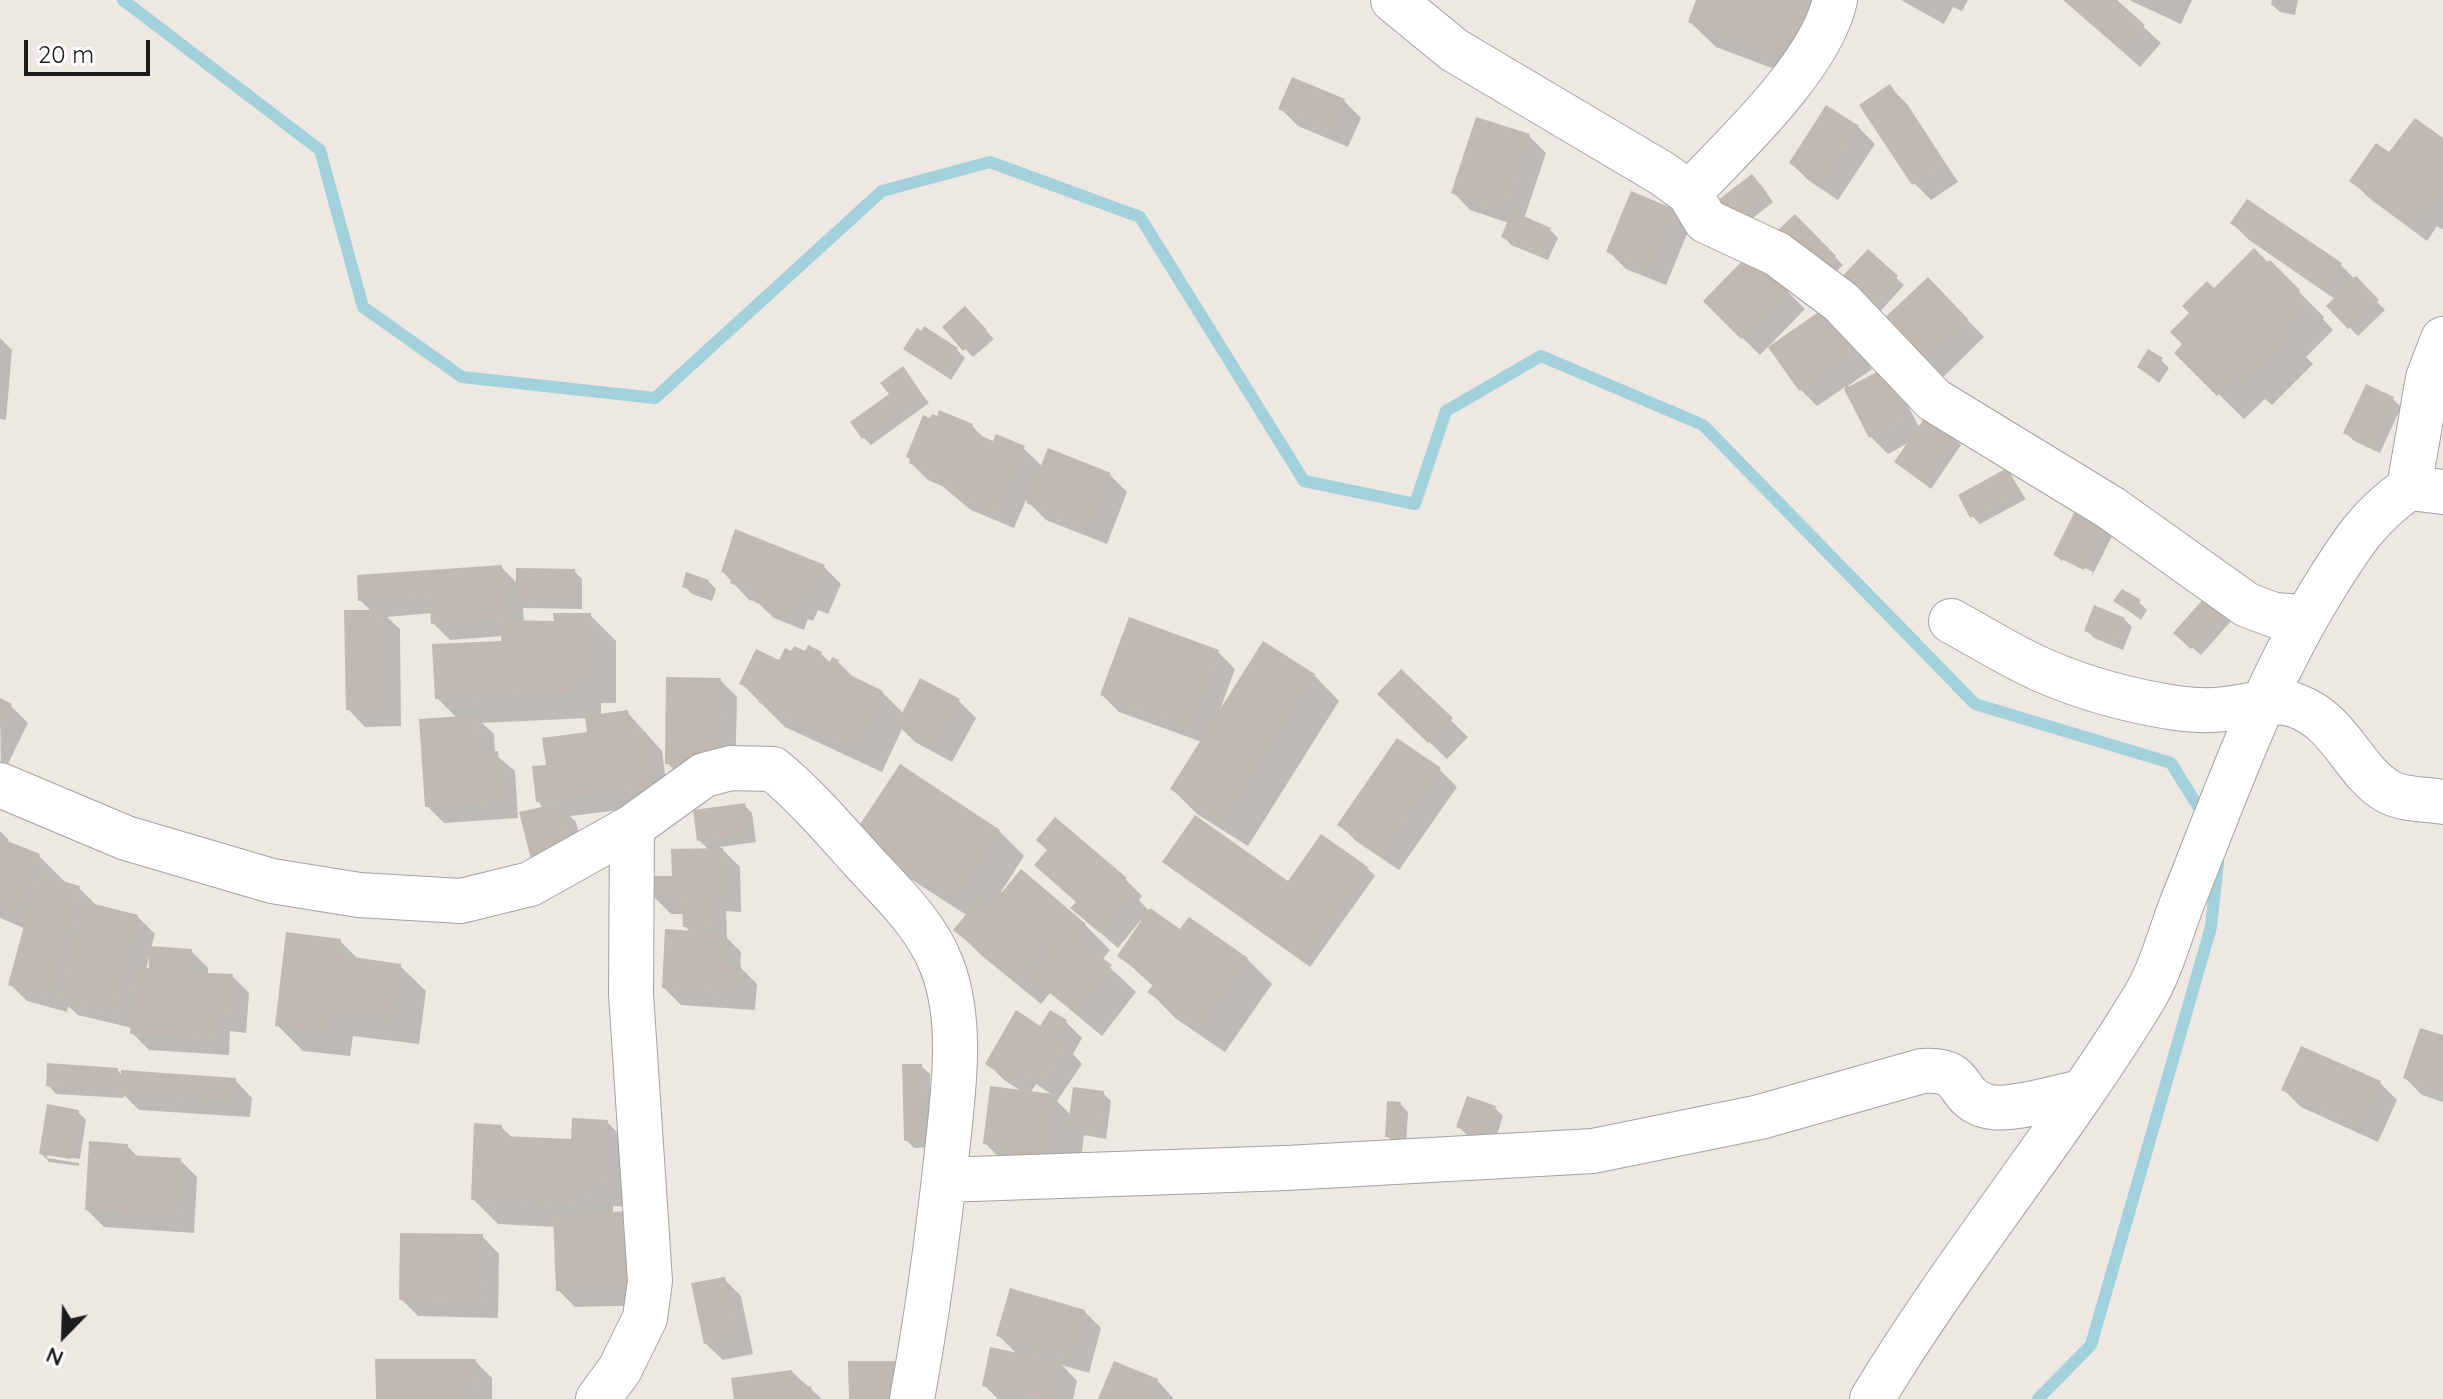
<!DOCTYPE html>
<style>
body{margin:0}
#map{position:relative;width:2443px;height:1399px;overflow:hidden;background:#ede8e1;font-family:Quicksand,sans-serif}
canvas{display:block}
.north{position:absolute;left:24px;top:1295px;width:80px;height:80px;-webkit-text-stroke:6px #fff;paint-order:stroke;rotate:203deg;font-size:22px;font-weight:700;line-height:32px;text-align:center;color:#1c1c1c}
.north::after{content:'';display:block;margin:auto;width:28px;height:36px;background:#1c1c1c;clip-path:polygon(50% 0,100% 100%,50% 72%,0 100%)}
.scale{position:absolute;left:24px;top:40px;width:126px;height:36px;box-sizing:border-box;border:4px solid #1c1c1c;border-top:0;padding-left:10px;font-size:24px;line-height:28px;white-space:nowrap;color:#1c1c1c;-webkit-text-stroke:6px #fff;paint-order:stroke}
</style>
<div id="map">
<canvas width="2443" height="1399"></canvas>
<div class="north">N</div>
<div class="scale">20 m</div>
</div>
<script>
const c = document.querySelector('canvas').getContext('2d');
c.lineJoin = 'round';
function paint(path, color) {
  c.fillStyle = color;
  c.fill(path, 'evenodd');
}
function trace(path, color, width, dash) {
  c.strokeStyle = color;
  c.lineWidth = width;
  c.lineCap = dash ? 'butt' : 'round';
  c.setLineDash(dash || []);
  c.stroke(path);
}
const shadow = new Path2D(`
 M1698,0H1845L1814,84L1716,47L1690,22Z
 M1901,0H1968L1962,11L1953,7L1944,24Z
 M2065,0H2114L2161,43L2140,67Z
 M2129,0H2192L2181,24Z
 M2272,0H2298L2295,15L2280,12L2271,4Z
 M1890,87L1907,104L1958,182L1931,200L1914,183Z
 M1344,101L1361,118L1348,147L1298,126L1280,108Z
 M1858,127L1875,144L1838,200L1808,180L1791,163Z
 M1529,136L1546,153L1524,219L1550,230L1558,238L1548,260L1511,245L1503,236L1509,223L1470,210L1453,192Z
 M2443,141V230L2437,226L2427,241L2369,198L2352,181L2390,155Z
 M1760,184L1773,202L1734,233L1726,225Z
 M2248,202L2341,265L2385,310L2358,336L2328,306L2335,299L2249,240L2232,223Z
 M1673,210L1690,227L1666,285L1626,269L1609,252Z
 M1795,217L1843,265L1821,286Z
 M1868,252L1904,285L1878,314L1850,288Z
 M1751,255L1805,309L1760,355L1705,301Z
 M2270,263L2324,317L2323,319L2333,330L2306,357L2313,364L2272,405L2265,399L2244,419L2177,353L2214,290Z
 M1928,279L1984,337L1936,384L1879,326Z
 M965,309L994,339L973,357L965,349Z
 M1843,327L1872,369L1848,386L1849,388H1899L1920,429L1953,437L1961,445L1931,489L1896,462L1910,442L1888,454L1871,437L1845,387L1817,406L1800,389Z
 M0,338L12,350L6,420L0,419Z
 M906,349L957,350L965,358L951,380Z
 M2161,360L2169,368L2159,383L2139,367Z
 M902,369L929,403L871,445L863,437L891,394Z
 M2393,399L2401,407L2380,453L2354,441L2346,433Z
 M972,426L986,440L1023,448L1043,467L1110,475L1127,492L1107,544L1046,520L1026,500L1014,528L971,510L942,486L928,480L911,463Z
 M2006,470L2026,499L1980,524L1972,516Z
 M2104,528L2112,536L2092,576L2063,562L2092,576L2093,572L2062,557V562L2056,555Z
 M501,567L518,584L574,571L582,579V609L523,608L524,622L556,623L590,615L616,641V703H601V715L627,712L662,751L669,804L570,816L576,822L588,870L538,801L548,766L590,734L587,718L482,723L494,734L495,754L515,771L518,818L444,823L427,806L457,718L437,698L503,642V636L450,640L433,623L432,613L387,617L400,629L401,726L365,727L348,709L372,612L360,600Z
 M824,567L841,584L828,614L818,610L813,621L808,619L804,630L774,618L757,602L749,600L723,572Z
 M708,581L716,589L712,601L692,594L684,586Z
 M2207,597L2232,620L2201,655L2183,640Z
 M2116,601L2139,602L2147,610L2141,620Z
 M2124,619L2132,627L2123,650L2094,638L2086,630Z
 M1264,644L1314,675L1339,701L1248,846L1197,814L1172,789L1202,742L1119,712L1102,695L1218,652L1235,669L1220,710Z
 M806,653L821,654L831,663L838,662L857,681L882,692L904,714L959,701L976,718L952,762L915,742L902,729L882,772L785,727L742,684L780,662Z
 M1401,672L1468,737L1447,759L1380,694Z
 M720,680L737,697L735,781L684,780L667,763Z
 M0,700L11,706L28,723L1,778Z
 M1398,740L1440,770L1457,787L1399,870L1356,841L1339,824Z
 M744,805L752,813L756,842L720,847L740,867L741,912L726,911L727,938L741,952L740,967L757,984L755,1010L681,1005L664,988L691,933L685,926L684,914H671L654,897L709,850L699,840Z
 M0,831L9,840L7,843L39,856L64,881L79,888L96,905L137,916L155,934L151,948L191,951L208,968V975L232,976L249,993L246,1033L230,1031L229,1055L149,1050L132,1033V1028L78,1015L68,1006L67,1012L27,1001L10,984L26,929L0,918ZM149,957L151,970H146Z
 M999,831L1024,856L1001,892L1004,894L1021,872L1085,925L1110,950L1102,960L1136,992L1102,1036L1050,993L1041,1004L981,955L956,930L968,916L881,860Z
 M1164,862L1288,883L1367,868L1375,876L1310,967Z
 M1125,879L1142,896L1139,900L1150,912L1181,932L1247,959L1272,984L1225,1052L1175,1018L1150,992L1154,987L1120,956L1143,922L1141,920L1118,948L1072,908Z
 M340,941L359,960L400,966L426,991L419,1044L353,1036L350,1056L303,1051L277,1025Z
 M1065,1021L1082,1038L1073,1054L1082,1064L1057,1101L1071,1115L1103,1093L1111,1101L1106,1139L1084,1135L1076,1199L1049,1196L1017,1176L985,1143L1023,1092L1004,1080L987,1063L1041,1028ZM1036,1084L1054,1096L1030,1093Z
 M2443,1038V1102L2422,1095L2405,1078Z
 M921,1066L930,1074L932,1147L914,1148L906,1140Z
 M117,1070L123,1076L235,1080L252,1098L250,1117L139,1110L124,1095V1098L56,1094L48,1085Z
 M2380,1083L2397,1100L2378,1142L2301,1107L2284,1090Z
 M1400,1104L1408,1112L1406,1145L1395,1144L1387,1136Z
 M1495,1108L1503,1116L1494,1145L1467,1135L1459,1127Z
 M78,1112L86,1120L80,1159L47,1154V1158L79,1163V1166L49,1162L41,1153Z
 M607,1122L632,1147L630,1207L613,1206V1214L654,1305L575,1307L558,1290L555,1227L498,1224L473,1199L501,1127L513,1138L572,1141Z
 M127,1146L139,1158L180,1160L197,1177L194,1233L104,1227L87,1210Z
 M482,1236L499,1254L498,1318L418,1316L401,1299Z
 M724,1279L741,1296L753,1354L723,1360L705,1343Z
 M1084,1311L1101,1328L1089,1373L1062,1365L1077,1381L1073,1399H998L984,1385L1018,1355L998,1335Z
 M475,1361L492,1378V1399H378Z
 M792,1372L822,1399H736Z
 M1157,1380L1174,1399H1100Z`);
const stream = new Path2D(`
 M123,0L320,150L363,307L462,377L655,398L882,191L990,162L1140,217L1304,481L1415,504L1446,411L1541,356L1703,425L1975,704L2171,763L2204,816
 M2038,1399L2091,1345L2211,927L2218,862`);
const building = new Path2D(`
 M1696,0H1811L1788,60L1688,22Z
 M2063,0H2117L2145,25L2122,51Z
 M1292,77L1345,99L1331,131L1278,109Z
 M1890,84L1943,164L1912,185L1859,105Z
 M1826,105L1859,126L1821,185L1789,163Z
 M1476,117L1530,134L1504,211L1451,193Z
 M2415,118L2443,138V191L2426,215L2419,210L2409,225L2349,181L2376,143L2389,152Z
 M1752,174L1767,193L1724,227L1709,207Z
 M1631,191L1674,209L1649,269L1606,252Z
 M2247,199L2342,263L2325,289L2230,223Z
 M1512,211L1551,228L1540,254L1501,237Z
 M1795,214L1836,256L1812,279L1771,237Z
 M2254,248L2268,262L2270,260L2300,290L2299,292L2309,303L2282,331L2289,338L2246,382L2238,375L2217,396L2174,353L2182,344L2170,332L2189,313L2182,306L2207,281L2214,288Z
 M1868,249L1898,276L1869,307L1839,280Z
 M1751,252L1790,290L1741,339L1703,301Z
 M2356,276L2379,300L2348,329L2326,306Z
 M1928,277L1968,319L1917,368L1876,326Z
 M965,306L987,330L963,351L942,327Z
 M1826,307L1856,351L1799,391L1768,347Z
 M924,326L958,348L942,374L903,349L917,328L921,331Z
 M2148,349L2163,358L2150,376L2137,367Z
 M903,366L922,394L862,439L850,422L889,394L880,383Z
 M1883,369L1908,418L1869,438L1844,389Z
 M2366,384L2394,397L2372,447L2343,433Z
 M939,410L973,424L970,431L993,441L996,434L1025,446L996,513L952,494L954,488L932,478L934,474L909,463L910,459L906,457L923,415L930,418L932,414L937,416Z
 M1926,416L1955,436L1922,482L1894,462Z
 M1048,448L1111,473L1089,528L1026,503Z
 M2007,468L2020,490L1970,518L1958,495Z
 M2075,511L2105,526L2084,570L2053,555Z
 M735,529L825,565L811,598L800,594L796,606L791,604L786,615L755,602L760,590L741,583L739,587L730,583L732,577L721,572Z
 M502,565L503,575H506L509,618L431,624L429,596L358,601L357,575Z
 M516,568L575,569V602L516,601Z
 M686,572L709,580L704,594L682,587Z
 M2122,589L2141,600L2132,613L2113,601Z
 M2207,595L2226,611L2191,649L2173,633Z
 M2094,605L2125,618L2115,643L2084,631Z
 M344,610H383L384,710H346Z
 M553,613H591V679H577V692L435,699L432,644L501,641L502,620L554,621Z
 M1129,617L1219,650L1190,728L1100,695Z
 M1263,641L1315,674L1222,822L1170,789Z
 M808,645L822,652L819,658L829,663L832,657L839,660L836,668L883,691L856,748L758,702L761,694L739,684L756,649L779,660L785,648L791,651L794,646L805,651Z
 M1401,669L1453,718L1428,743L1377,694Z
 M666,677L721,678L719,765L665,764Z
 M920,678L960,699L935,746L896,725Z
 M0,698L12,704L0,729Z
 M628,710L631,734L646,732L653,787L536,802L532,766L546,765L542,738L587,732L585,716Z
 M477,715L480,753L498,751L502,802L425,807L419,719Z
 M1397,738L1441,768L1381,855L1337,825Z
 M900,764L1000,830L955,900L853,835Z
 M559,803L572,853L532,863L519,812Z
 M745,803L749,834L697,841L693,810Z
 M1195,815L1288,881L1321,834L1368,867L1301,960L1162,862Z
 M1055,817L1127,878L1122,883L1133,892L1100,933L1070,908L1076,902L1034,865L1047,850L1036,840Z
 M0,838L40,854L16,911L0,905Z
 M723,848L724,895H710L711,926L683,927L682,897L652,898V876H672L671,849Z
 M1021,869L1086,924L1075,937L1112,965L1076,1012L1031,977L1053,949L1046,943L1015,980L953,930L980,898L990,907Z
 M38,874L80,886L50,996L8,985Z
 M83,901L138,915L115,1012L59,999Z
 M1150,908L1180,929L1189,917L1248,958L1199,1028L1147,992L1155,983L1117,956Z
 M665,929L724,933L723,963L741,965L738,994L662,988Z
 M286,932L341,939L339,955L401,964L394,1020L328,1012L325,1032L275,1026Z
 M149,946L192,949L190,972L233,974L230,1017L214,1015L213,1039L130,1034L134,967L149,968Z
 M1016,1010L1040,1026L1050,1010L1067,1020L1055,1038L1067,1045L1041,1084L1018,1069L1011,1081L985,1064Z
 M2420,1028L2443,1035V1092L2403,1078Z
 M2301,1046L2381,1081L2361,1126L2281,1090Z
 M47,1063L118,1068L117,1091L46,1086Z
 M902,1064H922L925,1140L904,1141Z
 M121,1070L236,1078L234,1101L120,1093Z
 M990,1086L1053,1094L1044,1167L1015,1164L1016,1149L983,1144Z
 M1073,1087L1104,1091L1098,1132L1068,1127Z
 M1467,1096L1496,1106L1486,1138L1456,1127Z
 M1387,1101L1401,1102L1399,1137H1385Z
 M47,1104L79,1110L71,1159L39,1154Z
 M572,1118L608,1120L606,1182L589,1181L588,1195L575,1194V1204L471,1200L474,1123L502,1125V1136L571,1139Z
 M89,1141L128,1144L127,1155L181,1158L178,1217L85,1210Z
 M635,1211L638,1288L556,1291L553,1214Z
 M400,1233L483,1234L482,1302L399,1300Z
 M725,1277L737,1338L704,1344L691,1283Z
 M1010,1288L1085,1310L1072,1357L996,1336Z
 M990,1347L1061,1362L1053,1399H1041L982,1386Z
 M375,1359H476L475,1387L464,1386V1399H376Z
 M848,1361H895L896,1399H849Z
 M1114,1361L1158,1379L1151,1399H1098Z
 M792,1370L795,1388L811,1386L813,1399H734L731,1378Z`);
const minor = new Path2D(`
 M1393,0L1454,50L1663,174L1689,193L1706,221L1777,254L1841,302L1934,400L2111,508L2247,605L2274,615L2305,617
 M1689,193C1736,144 1820,66 1835,0
 M2409,488L2428,378L2443,339
 M1951,621C1981,637 2010,656 2042,670C2083,688 2131,701 2176,708C2191,710 2210,711 2225,709C2248,707 2273,697 2297,706C2342,723 2353,772 2389,792C2404,800 2427,799 2443,802
 M0,785L126,838L272,881L359,895L461,901L530,884L632,827L704,775L731,768L773,769C806,796 834,829 862,860C892,893 926,924 942,966C964,1024 953,1092 947,1152C938,1235 927,1317 912,1399
 M944,1180L1287,1168L1593,1151L1760,1117L1922,1071C1968,1068 1953,1094 1983,1105C2005,1114 2057,1097 2081,1092
 M598,1399L620,1369L645,1318L650,1281L631,994L632,827
 M1872,1399C1955,1261 2060,1136 2144,998C2161,970 2170,934 2182,903C2226,794 2264,683 2327,583C2352,543 2369,516 2409,488L2443,492`);
paint(shadow, '#0003');
trace(stream, '#a2d1db', 12);
paint(building, '#c1b8b1');
trace(minor, '#a3a3a3', 46);
trace(minor, '#fff', 44);
</script>
